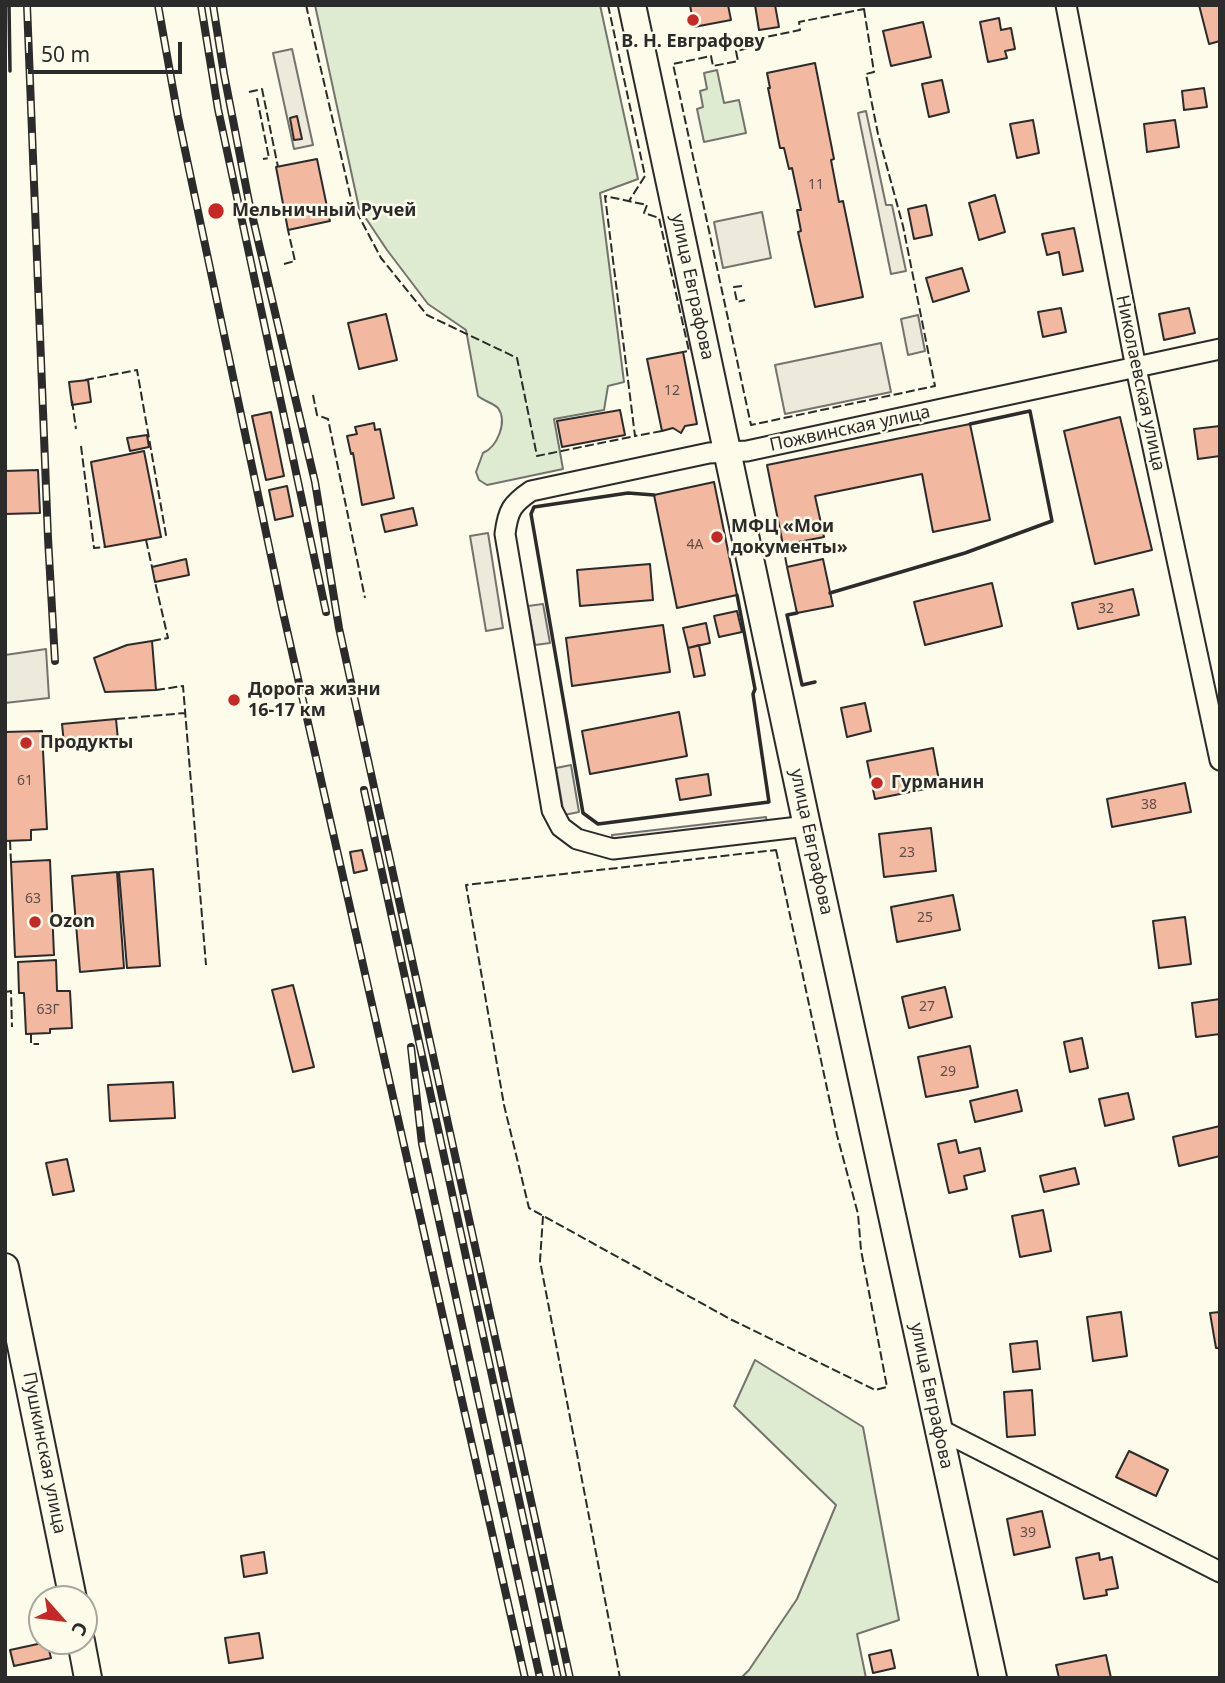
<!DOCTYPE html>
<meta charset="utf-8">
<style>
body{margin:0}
#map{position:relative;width:1225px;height:1683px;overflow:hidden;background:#fdfbea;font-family:"Noto Sans",sans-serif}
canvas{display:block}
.frame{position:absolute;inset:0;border:7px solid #2b2b2b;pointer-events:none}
.north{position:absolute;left:28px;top:1585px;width:70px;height:70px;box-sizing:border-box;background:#fdfbea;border:2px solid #a9a89e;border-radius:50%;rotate:118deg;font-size:19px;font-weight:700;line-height:28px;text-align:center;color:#2b2b2b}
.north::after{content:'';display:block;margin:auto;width:24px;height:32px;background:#c62828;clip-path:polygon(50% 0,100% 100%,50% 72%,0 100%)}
.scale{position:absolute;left:28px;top:42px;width:154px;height:32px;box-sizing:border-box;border:4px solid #2b2b2b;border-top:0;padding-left:9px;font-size:21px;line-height:24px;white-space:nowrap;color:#2b2b2b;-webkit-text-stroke:5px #fdfbea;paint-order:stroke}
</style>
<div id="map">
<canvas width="1225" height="1683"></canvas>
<div class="frame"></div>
<div class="north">С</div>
<div class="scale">50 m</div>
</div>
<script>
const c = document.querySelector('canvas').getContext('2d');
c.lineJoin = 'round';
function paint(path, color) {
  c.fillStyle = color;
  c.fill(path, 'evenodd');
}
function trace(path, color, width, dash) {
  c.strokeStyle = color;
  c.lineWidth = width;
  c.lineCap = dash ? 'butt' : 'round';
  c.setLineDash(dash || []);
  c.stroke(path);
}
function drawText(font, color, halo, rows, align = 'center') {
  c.font = font + ' "Noto Sans",sans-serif';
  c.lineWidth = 5;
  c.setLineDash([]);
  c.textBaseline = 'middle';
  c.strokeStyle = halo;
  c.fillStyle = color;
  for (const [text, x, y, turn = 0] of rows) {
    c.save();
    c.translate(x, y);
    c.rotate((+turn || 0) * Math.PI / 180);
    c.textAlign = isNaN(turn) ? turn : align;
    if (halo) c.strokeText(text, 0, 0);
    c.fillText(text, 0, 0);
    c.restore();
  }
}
const green = new Path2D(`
 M315,5H600L638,179L600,193L624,382L608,386L604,410L554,419L563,469L487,485L479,480L476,472L483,453C497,447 508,422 498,408C493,403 484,401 478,396L466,330L428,304L387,250L359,208Z
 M717,70L724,103L739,100L746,133L704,142L697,109L703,107L700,91L707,89L704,73Z
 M755,1360L863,1427L899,1620L857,1634L866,1678H741L749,1670L797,1599L836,1505L734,1406Z`);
const parking = new Path2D(`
 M292,49L313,145L294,149L273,53Z
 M866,111L886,205H892L906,271L891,274L858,113Z
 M762,212L771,258L723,268L714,222Z
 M918,315L925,351L908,355L901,319Z
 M881,343L891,392L785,414L775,365Z
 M488,533L503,628L486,631L470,536Z
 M543,604L550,643L535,645L528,606Z
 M46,649L49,698L5,703V655Z
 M571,765L579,812L564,815L556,768Z
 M766,817L767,824L613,842L612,835Z`);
const building = new Path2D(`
 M690,5H728L731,20L694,27Z
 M755,5H775L779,27L759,30Z
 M1199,5H1220V41L1209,44Z
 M999,18L1001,30L1011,28L1015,49L1005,51L1007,58L988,62L980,22Z
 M923,22L931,57L891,66L883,31Z
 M815,63L834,159L831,160L839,202L843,201L863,297L815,307L798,232L801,231L797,210H801L792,168L789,169L784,148H780L768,88H770L767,73Z
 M942,80L949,112L929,117L922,84Z
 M1204,88L1207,107L1184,110L1182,91Z
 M297,116L302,139L294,140L290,118Z
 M1033,120L1039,153L1017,158L1010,124Z
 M1175,120L1179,147L1147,152L1144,124Z
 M317,159L330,221L288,230L276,167Z
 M995,195L1005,232L979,240L969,203Z
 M926,205L932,235L914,239L908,209Z
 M1074,228L1083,271L1063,275L1059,252L1047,255L1042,234Z
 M962,268L969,291L933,302L926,278Z
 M1061,308L1066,332L1043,337L1038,312Z
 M1189,308L1195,333L1164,340L1159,314Z
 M386,314L397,360L359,369L348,323Z
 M683,352L697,424L685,426L681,433L673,428L662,431L647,359Z
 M88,380L91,402L72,405L69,382Z
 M620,410L625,435L562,447L557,421Z
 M271,412L284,476L266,480L252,416Z
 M1120,417L1152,550L1095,564L1064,431Z
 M374,423L375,430L380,429L394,498L362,505L353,453L351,454L347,436L357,434L355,427Z
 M970,424L990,520L933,532L922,474L815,496L824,537L783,545L767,465Z
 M1220,426V456L1198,459L1194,429Z
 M147,435L149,447L130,451L127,438Z
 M144,451L161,537L105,547L91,462Z
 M38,470L40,513L5,514V471Z
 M714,482L737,595L677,608L654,495Z
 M287,486L293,516L275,520L269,490Z
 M413,508L417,525L385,532L381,515Z
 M186,559L189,575L155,582L152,567Z
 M823,559L833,606L797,613L787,567Z
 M650,564L653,600L580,606L577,570Z
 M992,583L1002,626L925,645L914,602Z
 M1133,589L1139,615L1078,629L1072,603Z
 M737,611L742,632L719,637L714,616Z
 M706,623L710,643L688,648L683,628Z
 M663,625L670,672L572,686L566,638Z
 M152,641L156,690L105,692L94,658L127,645Z
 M699,645L705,675L694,677L688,648Z
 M865,703L871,731L847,737L841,708Z
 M679,712L687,756L590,774L582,731Z
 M116,719L118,740L64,744L62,724Z
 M42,731L47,829L31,830V840L5,841V732Z
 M933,748L940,786L875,799L867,761Z
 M708,774L711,795L680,800L676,779Z
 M1185,783L1191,812L1112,827L1107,799Z
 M931,828L936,871L884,877L879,834Z
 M362,850L367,870L354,873L350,852Z
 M50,860L54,955L15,957L11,862Z
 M153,869L160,966L127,968L119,872Z
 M117,872L124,968L80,972L72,876Z
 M953,895L960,930L897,942L891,907Z
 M1185,917L1191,964L1159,968L1153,921Z
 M56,960L57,991H70L72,1028L50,1029V1033L26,1034L24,993H19L18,962Z
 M293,985L314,1067L293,1072L272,990Z
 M945,987L952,1017L909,1028L902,997Z
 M1220,999V1034L1196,1037L1192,1003Z
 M1082,1038L1088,1068L1070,1072L1064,1042Z
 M970,1046L978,1087L926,1097L918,1057Z
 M173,1082L175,1118L110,1121L108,1085Z
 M1017,1090L1022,1111L975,1122L970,1101Z
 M1128,1093L1134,1119L1105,1126L1099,1099Z
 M1220,1126V1156L1179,1166L1173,1137Z
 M956,1140L959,1153L980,1148L985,1171L964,1176L967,1189L949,1193L938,1144Z
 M67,1159L74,1191L53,1195L46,1163Z
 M1075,1168L1079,1184L1044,1192L1040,1176Z
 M1043,1210L1051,1251L1020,1257L1012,1216Z
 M1121,1312L1127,1356L1093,1361L1087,1317Z
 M1220,1312V1348H1216L1210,1313Z
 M1037,1341L1040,1369L1013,1372L1010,1344Z
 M1032,1390L1035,1435L1007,1437L1004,1392Z
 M1129,1451L1168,1470L1156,1496L1116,1477Z
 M1042,1511L1050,1547L1014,1555L1007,1519Z
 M264,1552L267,1573L244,1577L241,1556Z
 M1099,1553L1100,1560L1112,1557L1118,1588L1106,1590L1107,1595L1084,1599L1076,1558Z
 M259,1633L263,1658L229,1663L225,1638Z
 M47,1642L51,1658L14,1666L10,1650Z
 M891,1650L895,1668L873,1673L869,1655Z
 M1106,1655L1111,1678H1059L1056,1665Z`);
const street = new Path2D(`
 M1066,5L1136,368L1220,760
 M807,826L613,849L577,839L561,827L552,810L505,534C508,510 512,504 531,491L709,453L747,451L1220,349
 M939,1429L1220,1572`);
const secondary = new Path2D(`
 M632,5L807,826L993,1678
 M5,1267L73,1599
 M81,1641L88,1678`);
const rail = new Path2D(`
 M27,5L48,538L55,661
 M158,5L178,117L282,608L525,1678
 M201,5L218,109L326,612
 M213,5L224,74L249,202L315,482L339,628L570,1678
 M364,790L558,1678
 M411,1047L422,1144L540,1678`);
const fence = new Path2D(`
 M306,5L352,203L381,258L427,315L517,358L537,456L635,436
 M608,5L645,176L629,201
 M864,9L874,72L866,74L878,134L903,226L935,386L751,425L673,64L711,56L713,66L738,61L736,51L757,46L756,39L800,30L799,22Z
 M249,92L262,89L278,167
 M257,98L269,158L263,159
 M284,264L295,261L288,230
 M742,286L734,287L737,302L745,300
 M85,380L137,370L166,535L161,537
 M313,395L317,415L328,419L365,598
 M72,401L76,429
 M662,431L635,436L605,196L647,205L644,213L659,218L689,351L683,352
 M81,446L94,548L105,547
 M146,540L152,567
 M783,545L787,567
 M152,641L168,638L155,582
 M156,690L183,686L206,965
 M116,719L185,713
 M10,841L11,862
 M776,850L837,1135L858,1214L861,1250L887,1387L875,1390L730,1319L529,1208L504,1105L466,885Z
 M5,992L11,991L12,1027
 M31,1034V1044H39
 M543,1216L540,1261L620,1678`);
const wall = new Path2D(`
 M9,5L10,71
 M654,495L628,493L534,507L531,514L583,813L598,824L769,802L753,694L755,689L737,595
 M830,593L965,553L1052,521L1030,411L970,424
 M797,613L787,615L802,685L815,682`);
const markers = [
 [693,20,7,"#c62828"],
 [216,211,9,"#c62828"],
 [717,537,7,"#c62828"],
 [234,700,7,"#c62828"],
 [26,743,7,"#c62828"],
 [877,783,7,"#c62828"],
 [35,922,7,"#c62828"]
];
const numberNames = [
 ["11",816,185],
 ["12",672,391],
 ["4А",695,545],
 ["32",1106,609],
 ["61",25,781],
 ["38",1149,805],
 ["23",907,853],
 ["63",33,899],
 ["25",925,918],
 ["27",927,1007],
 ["63Г",48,1010],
 ["29",948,1072],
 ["39",1028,1533]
];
const poiNames = [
 ["В. Н. Евграфову",693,42,"center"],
 ["Мельничный Ручей",232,211],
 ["МФЦ «Мои",731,527],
 ["документы»",731,548],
 ["Дорога жизни",248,690],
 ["16-17 км",248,711],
 ["Продукты",40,743],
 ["Гурманин",891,783],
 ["Ozon",49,922]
];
const streetNames = [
 ["улица Евграфова",692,287,78],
 ["Николаевская улица",1140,383,78],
 ["Пожвинская улица",850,429,-12],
 ["улица Евграфова",811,842,78],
 ["улица Евграфова",931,1396,78],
 ["Пушкинская улица",44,1453,79]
];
paint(green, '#deebd1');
trace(green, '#74746e', 2);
paint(parking, '#eceadb');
trace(parking, '#74746e', 2);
paint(building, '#f2b8a0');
trace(building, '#2b2b2b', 2);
trace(street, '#2b2b2b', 23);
trace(secondary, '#2b2b2b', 30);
trace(street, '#fdfbea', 19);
trace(secondary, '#fdfbea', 26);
trace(rail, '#2b2b2b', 8);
trace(rail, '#fdfbea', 5, [16]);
trace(fence, '#2b2b2b', 2, [9, 3.5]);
trace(wall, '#2b2b2b', 3.5);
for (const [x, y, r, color] of markers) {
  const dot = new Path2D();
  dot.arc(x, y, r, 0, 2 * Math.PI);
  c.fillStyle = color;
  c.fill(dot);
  trace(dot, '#fdfbea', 2.5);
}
drawText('14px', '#5d4e48', null, numberNames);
drawText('bold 18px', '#2b2b2b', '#fdfbea', poiNames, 'left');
drawText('18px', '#2b2b2b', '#fdfbea', streetNames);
</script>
